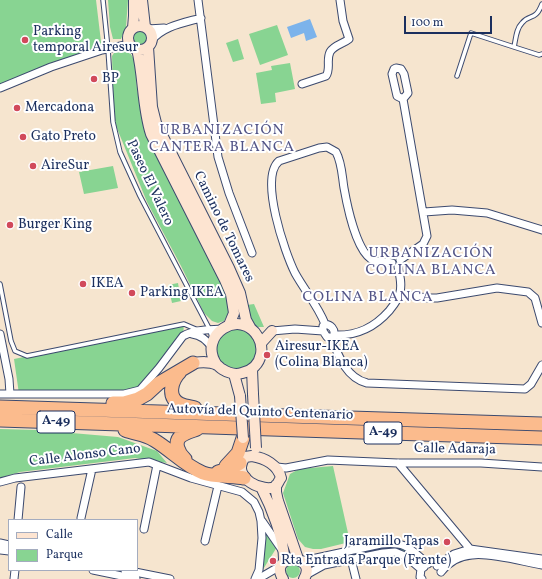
<!DOCTYPE html>
<meta charset="utf-8">
<style>
body{margin:0}
#map{position:relative;width:542px;height:579px;overflow:hidden;background:#f6e5cf;font-family:Vollkorn,serif}
canvas{display:block}
.legend{position:absolute;left:8px;top:519px;width:130px;height:52px;box-sizing:border-box;background:#fff;border:1px solid #a4acbf;margin:0;padding:5px 7px;list-style:none;font-size:12px;color:#1b2f5e}
.legend li{display:flex;align-items:center;gap:8px;height:20px}
.legend b{width:20px;border:1px solid #a4acbf}
.scale{position:absolute;left:404px;top:16px;width:88px;height:18px;box-sizing:border-box;border:2px solid #1b2f5e;border-top:0;padding-left:5px;font-size:12px;line-height:14px;white-space:nowrap;color:#1b2f5e;-webkit-text-stroke:3px #fff;paint-order:stroke}
</style>
<div id="map">
<canvas width="542" height="579"></canvas>
<ul class="legend">
<li><b style="height:5px;background:#fde4d1"></b>Calle</li>
<li><b style="height:11px;background:#88d492"></b>Parque</li>
</ul>
<div class="scale">100 m</div>
</div>
<script>
const c = document.querySelector('canvas').getContext('2d');
c.lineJoin = 'round';
function paint(path, color) {
  c.fillStyle = color;
  c.fill(path, 'evenodd');
}
function trace(path, color, width, dash) {
  c.strokeStyle = color;
  c.lineWidth = width;
  c.lineCap = dash ? 'butt' : 'round';
  c.setLineDash(dash || []);
  c.stroke(path);
}
function drawText(font, color, halo, rows, align = 'center') {
  c.font = font + ' Vollkorn,serif';
  c.lineWidth = 4;
  c.setLineDash([]);
  c.textBaseline = 'middle';
  c.strokeStyle = halo;
  c.fillStyle = color;
  for (const [text, x, y, turn = 0] of rows) {
    c.save();
    c.translate(x, y);
    c.rotate((+turn || 0) * Math.PI / 180);
    c.textAlign = isNaN(turn) ? turn : align;
    if (halo) c.strokeText(text, 0, 0);
    c.fillText(text, 0, 0);
    c.restore();
  }
}
const green = new Path2D(`
 M0,0H96L102,50L0,89Z
 M108,0H128L126,27L121,39H113L110,27Z
 M277,25L288,55L260,65L249,34Z
 M131 38a9 9 0 1 1 18 0a9 9 0 1 1-18 0Z
 M238,39L244,59L233,62L226,43Z
 M125,50L129,51L135,61L137,89L145,127L229,298L230,310L224,321L218,323L212,321L204,313L181,266L147,202L114,121L112,56L114,53Z
 M290,63L295,89L275,93L276,102L261,104L256,73L272,70L271,66Z
 M113,166L118,188L84,194L79,172Z
 M178,283L181,301L172,303L168,285Z
 M254,304L264,327H258L250,321L247,305Z
 M184,324L183,336L140,390L19,394L14,359Z
 M216 349a20 20 0 1 1 40 0a20 20 0 1 1-40 0Z
 M0,429L37,430L118,437L157,451L167,463L135,458L20,472L0,478Z
 M333,466L350,542L321,549H313L305,547L298,539L283,493L290,474L299,469Z
 M263,527L277,547L262,571Z
 M387,546C404,548 409,548 421,562L419,563L404,551L387,549L320,564L308,568L305,560Z
 M286 571a7 7 0 1 1 14 0a7 7 0 1 1-14 0Z`);
const water = new Path2D(`
 M310,19L317,37L306,41L304,33L291,38L287,27Z`);
const lane = new Path2D(`
 M103,0L108,49L113,122L120,152L140,196L210,330L212,338
 M514,47L539,55L542,54
 M457,76L471,33L514,47C516,38 516,29 522,23C530,13 535,22 542,4
 M0,284L11,341L15,351L27,356L184,324L198,330`);
const street = new Path2D(`
 M198,0L218,157L229,193L252,253
 M148,29L164,28
 M151,41C163,26 183,23 201,18
 M302,84L326,76C331,69 326,60 330,52C334,45 343,44 349,39L343,21L340,0
 M0,88L51,67L102,50L130,44
 M424,212L452,210L487,213L542,230
 M400,260L423,244L427,236L403,99L397,96L392,74L394,69L396,68L401,69L404,74L408,93L403,99
 M400,294L427,298H437L497,288L528,292L535,298L542,323
 M325,324C318,306 305,291 295,273C285,253 259,178 279,161L319,148L327,147L336,152C342,163 342,176 344,188C347,205 356,249 371,259C376,262 385,262 392,263
 M325,324C331,325 335,329 334,335L332,337H327L323,331V326Z
 M272,331L295,329L323,331
 M0,334L9,379L10,394
 M192,334C201,335 206,340 212,347
 M334,335C357,336 374,328 389,311C393,306 399,299 400,292C402,284 400,276 398,267
 M331,337C338,355 346,378 367,383L525,389L531,384L542,365
 M0,394H124L140,390L159,368L183,336C195,329 210,330 222,329
 M398,463L470,549
 M277,467L286,468L328,460L398,463H481L542,467
 M0,482L15,478L149,462L191,478L242,492L254,502L259,512L261,521L262,538L259,570L255,579
 M81,518L92,469
 M18,520L21,487
 M262,521L282,550
 M144,529L157,465
 M205,541L218,486
 M0,543L9,545
 M0,550L9,551
 M351,559L356,579
 M300,560H307L381,544C407,541 410,549 428,564
 M437,566L454,554L470,549L542,559
 M93,570L136,579
 M125,570L170,579
 M441,572C448,563 459,556 472,555C489,552 524,562 542,565
 M306,575L324,565L383,553L395,552L407,557L421,569
 M14,579L15,570
 M258,579L282,565
 M422,579L420,577L421,569L424,567`);
const secondary = new Path2D(`
 M142,0L145,27
 M128 38a12 12 0 1 1 24 0a12 12 0 1 1-24 0Z
 M133,28L134,16V0
 M148,47L152,107L156,123L229,268L240,293L246,320L251,329
 M137,49C144,77 142,106 151,134L225,280L231,294L234,313L229,325
 M261,343L272,331
 M193,363C201,362 210,361 217,365C219,366 220,368 222,369C228,373 236,375 242,373C252,371 259,364 261,354C262,348 261,342 258,337C241,307 196,335 217,365
 M252,369L253,394
 M234,374L240,396
 M252,456C265,458 278,465 281,478C279,480 278,484 276,486C265,494 229,478 245,457Z
 M276,485V492L278,501L298,559
 M261,487C271,506 285,541 284,562
 M283,579C267,553 319,553 304,579`);
const highway = new Path2D(`
 M180,372C172,380 166,397 180,404C184,406 191,407 195,408
 M113,403H124L138,399L147,394L159,383L193,363
 M0,407L542,424
 M0,420L542,438
 M125,430C135,434 145,434 154,440C171,450 185,466 203,473C213,477 233,476 244,478
 M185,459C179,454 173,442 181,436C185,433 192,431 197,429
 M226,466L238,453L243,438
 M218,472L232,468L240,463`);
const secondaryBridge = new Path2D(`
 M253,394L256,448
 M240,396L243,438`);
const markers = [
 [25,40,4,"#d1495b"],
 [94,79,4,"#d1495b"],
 [17,108,4,"#d1495b"],
 [23,137,4,"#d1495b"],
 [33,166,4,"#d1495b"],
 [10,225,4,"#d1495b"],
 [83,284,4,"#d1495b"],
 [132,293,4,"#d1495b"],
 [267,355,4,"#d1495b"],
 [447,542,4,"#d1495b"],
 [273,561,4,"#d1495b"]
];
const shields = [
 [56,422,38],
 [383,433,38]
];
const shieldNames = [
 ["A-49",56,422],
 ["A-49",383,433]
];
const poiNames = [
 ["Parking",33,32],
 ["temporal Airesur",33,48],
 ["BP",102,79],
 ["Mercadona",25,108],
 ["Gato Preto",31,137],
 ["AireSur",41,166],
 ["Burger King",18,225],
 ["IKEA",91,284],
 ["Parking IKEA",140,293],
 ["Airesur-IKEA",275,347],
 ["(Colina Blanca)",275,363],
 ["Jaramillo Tapas",439,542,"right"],
 ["Rta Entrada Parque (Frente)",281,561]
];
const streetNames = [
 ["Paseo El Valero",149,183,65],
 ["Camino de Tomares",223,227,64],
 ["Autovía del Quinto Centenario",260,413,2],
 ["Calle Adaraja",455,450,1],
 ["Calle Alonso Cano",85,456,-7]
];
const neighbourhoodNames = [
 ["URBANIZACIÓN",222,131],
 ["CANTERA BLANCA",222,148],
 ["URBANIZACIÓN",431,254],
 ["COLINA BLANCA",431,271],
 ["COLINA BLANCA",368,298]
];
paint(green, '#88d492');
paint(water, '#7cb3eb');
trace(lane, '#3c4a6f', 5.5);
trace(street, '#3c4a6f', 9);
trace(secondary, '#3c4a6f', 12);
trace(highway, '#3c4a6f', 15);
trace(lane, '#fff', 3.5);
trace(street, '#fff', 7);
trace(secondary, '#fde4d1', 10);
trace(highway, '#fbbb8d', 13);
trace(secondaryBridge, '#3c4a6f', 12, []);
trace(secondaryBridge, '#fde4d1', 10);
for (const [x, y, r, color] of markers) {
  const dot = new Path2D();
  dot.arc(x, y, r, 0, 2 * Math.PI);
  c.fillStyle = color;
  c.fill(dot);
  trace(dot, '#fff', 1.5);
}
for (const [x, y, w] of shields) {
  const box = new Path2D();
  box.roundRect(x - w / 2, y - 11, w, 22, 3);
  c.fillStyle = '#fff';
  c.fill(box);
  trace(box, '#1b2f5e', 1);
}
drawText('bold 13px', '#1b2f5e', null, shieldNames);
drawText('14px', '#1b2f5e', '#fff', poiNames, 'left');
drawText('14px', '#1b2f5e', '#fff', streetNames);
c.letterSpacing = '1px';
drawText('15px', '#525487', '#fff', neighbourhoodNames);
c.letterSpacing = '0px';
</script>
